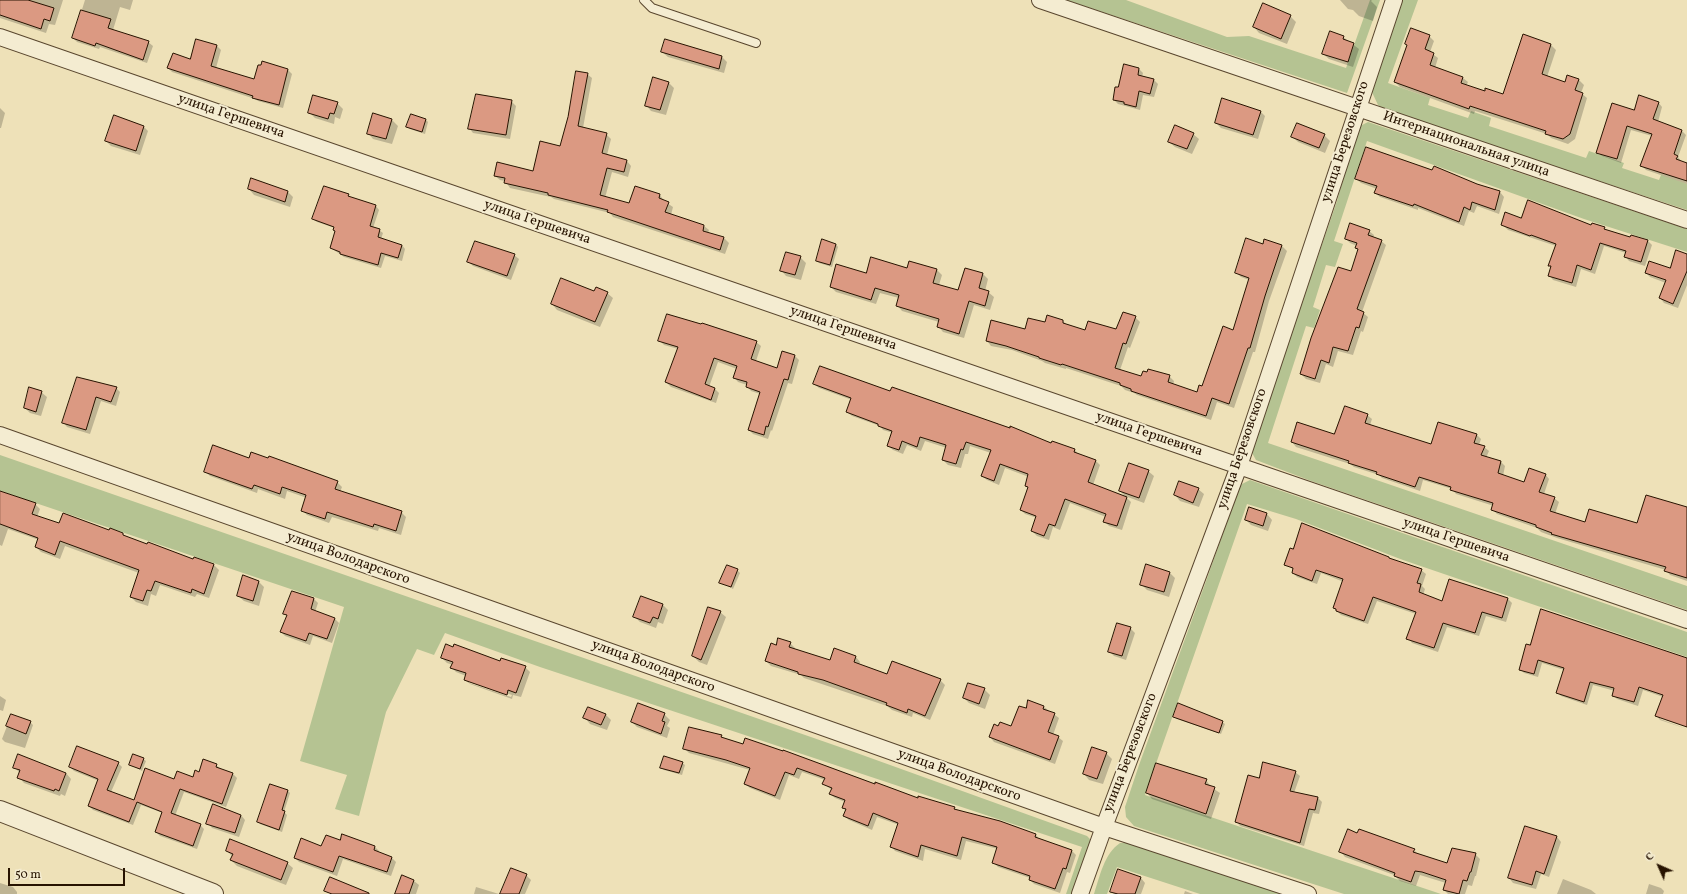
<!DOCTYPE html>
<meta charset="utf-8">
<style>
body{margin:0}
#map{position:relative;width:1687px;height:894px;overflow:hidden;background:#eee1b8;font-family:Vollkorn,serif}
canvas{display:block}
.north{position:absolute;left:1639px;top:846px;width:40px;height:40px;-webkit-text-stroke:3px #f4ecd1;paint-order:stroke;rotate:315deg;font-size:11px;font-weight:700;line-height:16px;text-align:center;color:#271300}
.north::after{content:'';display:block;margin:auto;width:14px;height:18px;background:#271300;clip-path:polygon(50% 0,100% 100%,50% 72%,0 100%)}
.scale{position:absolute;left:8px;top:868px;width:117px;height:18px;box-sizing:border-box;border:2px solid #271300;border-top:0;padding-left:5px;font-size:12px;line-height:14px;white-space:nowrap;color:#271300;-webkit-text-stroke:3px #f4ecd1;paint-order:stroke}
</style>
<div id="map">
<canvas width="1687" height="894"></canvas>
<div class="north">С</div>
<div class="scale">50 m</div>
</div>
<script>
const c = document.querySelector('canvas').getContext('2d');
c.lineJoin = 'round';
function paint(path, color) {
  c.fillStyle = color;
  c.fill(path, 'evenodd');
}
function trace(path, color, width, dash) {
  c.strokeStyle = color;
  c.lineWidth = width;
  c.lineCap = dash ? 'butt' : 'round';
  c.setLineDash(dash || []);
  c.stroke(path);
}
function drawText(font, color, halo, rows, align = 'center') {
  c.font = font + ' Vollkorn,serif';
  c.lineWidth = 4;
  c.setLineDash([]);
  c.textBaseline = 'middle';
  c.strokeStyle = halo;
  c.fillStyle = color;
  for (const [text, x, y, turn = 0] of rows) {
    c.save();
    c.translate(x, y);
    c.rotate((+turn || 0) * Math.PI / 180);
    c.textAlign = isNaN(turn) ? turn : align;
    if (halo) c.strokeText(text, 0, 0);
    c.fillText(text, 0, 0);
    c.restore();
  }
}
const green = new Path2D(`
 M1066,0H1126L1227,37L1249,36L1346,68L1370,0H1380L1347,93Z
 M1402,0H1418L1388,83L1430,98L1428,105L1468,118L1471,111L1491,118L1489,126L1586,158L1589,151L1624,163L1622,168L1659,180L1661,175L1687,184V210L1384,110L1378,105L1371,90Z
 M1368,122L1687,229V252L1584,219L1367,141L1334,241L1343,244L1335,267L1326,265L1313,307L1320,310L1314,328L1306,326L1268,443L1687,586V610L1311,481L1256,460L1251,451L1337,201L1356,133L1360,126Z
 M0,455L854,752L1087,836L1092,841L1077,894H1066L1082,847L540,667L445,633L434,655L417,649L386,712L359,816L335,809L347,775L300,761L344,607L0,491Z
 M1250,480L1687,632V657L1403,560L1296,519L1247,504L1145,795L1441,894H1344L1134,826L1126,817L1125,807L1139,765L1205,584L1238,491L1242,484Z
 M1120,843H1132L1293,894H1200L1117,867L1107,894H1094C1100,876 1104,854 1120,843Z`);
const shadow = new Path2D(`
 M0,0H63L55,25L49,24L46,33L0,18Z
 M85,0H133L130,10L120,7L113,30L148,42L153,46L147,63L100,47L99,49L77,42L73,38Z
 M1340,0H1372L1371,1L1377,7L1373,21L1359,16L1353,10L1348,9Z
 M1290,16L1296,22L1287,44L1259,33L1254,27Z
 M1429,36L1434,41L1430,52L1438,58L1435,68L1463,78L1468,82L1466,86L1485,92L1504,96L1524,36L1551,45L1556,50L1547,77L1566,83L1579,80L1584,85L1581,93L1587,98L1575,139L1568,144L1551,138L1547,134L1475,111L1474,114L1400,87L1395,82Z
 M1343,37L1359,49L1353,67L1329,59L1323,54Z
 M197,40L217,46L221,50L216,68L254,80L263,63L288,70L292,74L283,108L258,101L255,99L172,72L168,68L191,60Z
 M662,52L722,57L727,62L724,73L668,57Z
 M1139,69L1143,73L1142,77L1154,80L1158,84L1154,97L1143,95L1140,110L1118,104L1114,100L1119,88Z
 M587,74L592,78L583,128L606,134L611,139L607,155L627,161L631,166L628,177L612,172L605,198L630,204L660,195L664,201L673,207L671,215L704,226L709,230L708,233L724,238L729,243L725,254L613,217L610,213L554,199L551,197L510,188L505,181L500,180L495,176L534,172L561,147Z
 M668,82L674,88L666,115L651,111L646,105Z
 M511,101L516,106L510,139L473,133L469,128Z
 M1658,102L1662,107L1658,122L1682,131L1686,135L1678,157L1681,161L1687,164V184L1646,170L1642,166L1652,136L1631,130L1621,163L1602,156L1597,152L1635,111Z
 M337,103L343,109L340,119L335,117L334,124L315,118L309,112Z
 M0,108L5,113L1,128H0Z
 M1260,111L1265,116L1258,139L1221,128L1216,123Z
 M373,115L392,120L398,126L392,144L373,139L368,133Z
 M426,120L428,122L425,134L410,129L407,127Z
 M144,127L148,131L140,155L111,146L106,141Z
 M1193,134L1199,139L1192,154L1175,147L1169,142Z
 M1324,135L1330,141L1325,153L1298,142L1293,137Z
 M1433,171L1500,192L1504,197L1499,214L1477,206L1474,213L1469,211L1464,226L1418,208V210L1380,197L1375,193L1377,189L1361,183L1356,179Z
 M249,189L288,192L293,197L290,207L254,195Z
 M348,195L352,199L376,206L379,210L373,228L379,230L383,233L381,239L402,245L405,249L402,261L385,256L381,268L344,257L331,248L336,232L335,228L317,222L313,219Z
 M1522,219L1604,228L1607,231L1631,239L1648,241L1652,245L1645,266L1629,261L1625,256L1626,253L1604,246L1595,274L1581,269L1576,287L1553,280L1549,275L1551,267L1549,265L1556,246L1508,230L1502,224Z
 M1369,231L1374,235L1373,238L1381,241L1386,245L1362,312L1368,317L1363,332L1361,331L1353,355L1338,351L1333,367L1326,364L1320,383L1306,379L1301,374L1351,273L1359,250L1356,248L1357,246L1350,243L1346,239Z
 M1265,241L1282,246L1287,251L1269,301L1255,352H1253L1234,408L1217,402L1211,420L1137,395L1134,393L1125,390L1121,386L1066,368V369L1045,363L1042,361L1012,350L991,346L987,341L1026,331L1046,323L1063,321L1067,325L1086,331H1117L1135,317L1140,322L1130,348L1128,347L1120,370L1142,377L1169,376L1174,381L1173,385L1197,394L1234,331L1249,280L1241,277L1236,272L1263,245Z
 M836,244L838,247L832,267L819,263L817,261Z
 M514,255L519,259L511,280L473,266L468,261Z
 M1687,255V285L1678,308L1664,303L1660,298L1666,283L1650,277L1646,273L1671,269Z
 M800,257L806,263L801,280L786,276L781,270Z
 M910,262L937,270L942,275L939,285L959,292L966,269L983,274L988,279L985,291L988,292L994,297L990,310L974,305L964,338L943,332L938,326L939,322L902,311L897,305L899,298L880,293L876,304L836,292L831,287L866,274L908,269Z
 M595,293H607L613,298L600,327L557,310L552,304Z
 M660,341L756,342L761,346L756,361L777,369L795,356L799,360L792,384L788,383L772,431L771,430L768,439L753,434L749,430L760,394L751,391L747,386V385L738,382L734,377L737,369L718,362L709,387L715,389L719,393L716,403L671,387L666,382L678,349L664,345Z
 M77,378L116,388L120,392L116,406L101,401L90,434L67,427L63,422Z
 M814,384L891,392L1075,450L1079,455L1095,460L1100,465L1093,485L1126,497L1120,491L1148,471L1154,476L1144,503L1125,496L1131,502L1122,530L1109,526L1104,521L1106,517L1070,503L1060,530L1053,527L1049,540L1037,536L1032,531L1037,518L1025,514L1021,510L1028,488L1026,485L1029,477L1005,468L999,485L987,480L982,476L991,453L970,446L968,454H965L961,468L948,465L943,460L947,448L925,441L921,451L907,445L903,454L893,450L888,446L893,433L883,430L880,426L852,416L847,412L852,400L819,388Z
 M41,392L47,397L41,416L30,413L25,408Z
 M1367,415L1372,419L1370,425L1432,446L1477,435L1481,439L1479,445L1484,447L1489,451L1486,458L1501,462L1505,466L1503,476L1525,483L1545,474L1549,479L1544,494L1554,498L1559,502L1555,514L1585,523L1687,540V581L1670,575L1666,570L1557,538L1541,532L1537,528L1497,514L1492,509L1494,506L1456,494L1452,489L1423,480L1420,491L1382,478L1379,475L1354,467L1350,464L1296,447L1292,442L1335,435Z
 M249,459L337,482L342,487L340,492L401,512L406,517L401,535L379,528L378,531L332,517L329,523L307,515L302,510L307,498L287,491L285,499L258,489L257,493L210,476L205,471Z
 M1198,489L1204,494L1199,507L1180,501L1175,495Z
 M0,492L35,504L40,509L37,517L59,525L123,534L126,538L194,560V559L214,565L219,570L209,598L197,594L195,597L160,585L156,596L151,594L148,606L136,602L131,597L139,573L65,546L60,559L41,552L36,547L39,540L8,529L2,546L0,545Z
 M1250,508L1267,514L1272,520L1268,531L1251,525L1246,520Z
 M1389,558L1391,560L1421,570L1426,574L1422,586L1425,589L1423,595L1442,602L1450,580L1508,599L1512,603L1506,622L1486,616L1479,636L1447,627L1438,652L1412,643L1408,638L1416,614L1377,601L1368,624L1341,615L1334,608L1344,582L1321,573L1317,584L1297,577L1293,573L1294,570L1285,564Z
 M737,570L740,573L733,589L721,582Z
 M1169,572L1175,578L1169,597L1147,590L1141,584Z
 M258,581L264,587L259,606L244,601L238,596Z
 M292,592L314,599L318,603L315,612L335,619L339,623L332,643L313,636L310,645L285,636L281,632L288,617L285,613Z
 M642,597L663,605L668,610L663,624L658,622L656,628L640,622L635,617Z
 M720,612L726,617L707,665L699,662L693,656Z
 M1130,628L1135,633L1126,660L1114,656L1109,651Z
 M790,643L795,648V650L831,661L856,657L860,662L859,665L887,675L940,680L945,685L930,720L913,713L912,717L892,710L887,706L804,678L801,675L771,666L766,661L777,646Z
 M1527,646L1687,659V726L1660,716V719L1687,729L1660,720L1657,716L1663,697L1643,690L1638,706L1617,699L1613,695L1615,691L1593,685L1587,705L1561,696L1557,692L1564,670L1542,663L1538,677L1524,673L1520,669Z
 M442,658L500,663L525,667L530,672L521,697L513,695L512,699L470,684L465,680L466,676L456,672L452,668L453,665L447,663ZM469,681L512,695L511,697L469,683Z
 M984,689L990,695L985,709L969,703L964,698Z
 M0,696L6,700L3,711L0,710Z
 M1044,707L1059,718L1053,735L1058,737L1063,741L1055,764L994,742L990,737L1012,727Z
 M605,714L611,720L607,730L590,724L585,718Z
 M664,714L670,720L667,726L670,728L667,738L637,727L632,722Z
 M11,716L30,722L33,725L25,748L5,742L2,739Z
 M1174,716L1222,722L1225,724L1221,734L1177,719Z
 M721,736L723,738L918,800L919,797L954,808L958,811L1000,822L1036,835L1040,840L1072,851L1076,855L1070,873L1067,872L1060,893L1034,884L1030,880V878L998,867L993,862L998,849L966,841L961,860L925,849L923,861L895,851L891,846L899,825L877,817L872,830L849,820L844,816L846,810L844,807L845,802L835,798L830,794L832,790L824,784L825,780L802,772L799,779L789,775L780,800L750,788L745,784L750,770L689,753L684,748Z
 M1106,753L1112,759L1103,784L1089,780L1084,774Z
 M143,759L146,761L142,771L130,764Z
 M118,763L122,767L111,792L134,801L175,781L194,778L199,773L216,765L221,769L233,774L237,778L226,807L184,792L175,816L200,825L204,829L197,849L160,836L156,832L163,813L141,805L133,825L93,810L89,806L99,781L74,771L70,767Z
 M682,763L685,765L682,775L664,770L661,767Z
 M14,767L66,773L71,779L65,796L61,794L60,796L24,783L19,777L20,773Z
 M1295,772L1300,776L1294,793L1318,798L1322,802L1319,814L1313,813L1304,846L1240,826L1236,821L1260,779Z
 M1206,780L1211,787L1220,793L1211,819L1152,799L1147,793Z
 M271,785L288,791L290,793L284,812L287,815L282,832L260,824L258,821Z
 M241,815L245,820L239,837L212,828L208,823Z
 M1526,827L1557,837L1561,842L1549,877L1541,874L1536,889L1513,883L1509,878Z
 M341,841L375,847L379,851L378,853L392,858L396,862L391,876L343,859L337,876L299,862L295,858Z
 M1414,850L1419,855L1448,864L1475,854L1480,859L1476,876H1475L1472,886L1468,885L1465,894H1448L1444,890L1446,883L1420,875L1416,886L1400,881L1394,875L1345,857L1341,852Z
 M227,851L287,863L293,868L286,885L237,866L231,860L233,857Z
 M526,875L531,880L525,894H501Z
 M401,876L414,881L419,885L416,894H395Z
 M1141,878L1145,883L1141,894H1114L1111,891Z
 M1563,879L1591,890L1596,894H1557Z
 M0,883L13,887L17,892V894H0Z
 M1649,884L1661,888L1664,891L1663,894H1646Z
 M476,887L499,894H474Z
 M1185,891L1193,894H1184Z`);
const building = new Path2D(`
 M0,0H28L54,8L50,21L44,19L41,29L0,15Z
 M1263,3L1291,15L1281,39L1253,27Z
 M81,10L111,19L108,28L149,41L143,60L96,43L95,46L72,38Z
 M1411,28L1430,35L1425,49L1434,53L1430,65L1463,77L1461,83L1485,91V88L1503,94L1523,34L1551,44L1542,74L1565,82L1567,75L1579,79L1575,90L1583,93L1570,134L1563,139L1545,134L1546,131L1470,106L1469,109L1394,82L1407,45L1405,44Z
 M1330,31L1344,36L1343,39L1354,43L1348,62L1322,54Z
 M196,39L217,45L211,66L254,79L258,65H261L262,61L288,69L279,105L252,98L253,96L167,68L173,53L190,59Z
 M665,39L722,56L719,69L661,52Z
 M1124,64L1139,68L1138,75L1154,79L1150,94L1139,91L1136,107L1124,104V102L1113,100L1115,87H1118Z
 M576,71L588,73L578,126L607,133L602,153L627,160L624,172L607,168L600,195L629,203L635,186L660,194L659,198L669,202L665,212L704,225L703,231L724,237L720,250L607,212L608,210L548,195V193L504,183L505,178L494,176L497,162L533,171L540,141L560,146L568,117Z
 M653,77L669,82L660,110L645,106Z
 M476,94L512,100L506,135L468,129Z
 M313,95L338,102L334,114L330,113L328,119L308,113Z
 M1639,95L1659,102L1653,119L1682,130L1674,154L1678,156L1676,159L1687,163V181L1640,166L1652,134L1627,126L1617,159L1596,153L1612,103L1634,110Z
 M1222,98L1261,111L1253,135L1215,123Z
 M373,113L392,119L386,139L367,134Z
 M411,114L426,119L422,132L406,127Z
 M114,115L144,126L136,151L105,141Z
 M1297,123L1325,134L1319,148L1291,137Z
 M1175,125L1194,133L1187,149L1168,142Z
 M1366,147L1432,170L1434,166L1477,184L1500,191L1495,210L1472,202L1470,210L1464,207L1459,222L1414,204L1413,206L1374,193L1377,186L1355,179Z
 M251,178L288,191L285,202L248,189Z
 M324,186L349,194L348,196L376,205L370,226L380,229L378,237L402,245L398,258L381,253L378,265L340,254V252L330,248L335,231L333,230L334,227L312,219Z
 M1528,200L1591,225L1592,223L1605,227L1604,229L1630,237L1631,235L1648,240L1641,262L1624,257L1626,251L1600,243L1591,270L1577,265L1572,283L1548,276L1551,266H1548L1556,244L1531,235L1530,236L1501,225L1505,212L1521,218Z
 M1350,223L1370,230L1368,235L1382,240L1357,309L1364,312L1359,328L1356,327L1348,351L1333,347L1329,363L1321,360L1315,379L1300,374L1311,338L1338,267L1351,271L1358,249L1355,248L1357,243L1345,239Z
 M1246,238L1263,244L1264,239L1282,245L1265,296L1250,348H1248L1229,404L1212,398L1206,416L1131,391V389L1120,385V383L1062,364L1061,365L1039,358V357L1006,346L986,341L991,320L1025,329L1028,318L1045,322L1047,315L1063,320V323L1085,330L1088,321L1116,329L1123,312L1136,316L1126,344L1123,343L1115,368L1141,376L1143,371L1147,372L1148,369L1170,375L1168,382L1197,392L1199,385L1202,386L1223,326L1233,330L1249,278L1235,273Z
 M822,239L836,244L830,265L816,261Z
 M475,241L515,254L507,276L467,262Z
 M1676,250L1687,254V271L1673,304L1659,298L1666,280L1645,273L1649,261L1670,268Z
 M786,252L801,256L795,275L780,271Z
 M871,257L907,268L909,261L937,269L933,283L958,290L965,268L983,273L979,288L989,291L985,306L969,301L959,334L937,327L939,319L896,306L899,295L875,288L871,300L830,287L836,264L866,273Z
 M561,278L594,291L596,287L608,292L595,322L551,304Z
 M667,314L701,324L702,323L757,341L751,359L777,368L782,351L795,355L788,380L784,379L768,427L766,426L764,435L748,430L760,392L746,387L747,382L733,378L737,366L714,358L705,384L715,388L711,400L665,382L678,347L658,341Z
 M820,366L890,391L892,387L1010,428V426L1051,443L1052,441L1075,449L1074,452L1096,460L1088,482L1127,497L1117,526L1103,522L1106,514L1065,499L1055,526L1049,524L1044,536L1031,531L1036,516L1020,510L1028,487L1025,486L1028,474L1000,464L994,481L981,476L991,450L966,442L963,450L961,449L956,464L942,460L946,445L920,437L917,447L902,441L899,450L887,446L892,431L878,426V424L846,412L851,398L813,384Z
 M77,377L117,387L111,402L96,397L86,430L62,423Z
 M29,387L42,391L36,412L24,408Z
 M1345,406L1368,414L1365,423L1431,444L1438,422L1477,434L1474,443L1485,446L1481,455L1501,461L1498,473L1524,482L1529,468L1546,474L1539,492L1555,497L1550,511L1585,522L1589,509L1637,523L1646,495L1687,507V578L1664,571L1666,567L1551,534L1552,533L1536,527V525L1491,510L1493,503L1450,490L1451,487L1419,477L1415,487L1376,474L1377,472L1348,463L1349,461L1291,442L1297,422L1334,434Z
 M213,445L249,458L251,452L268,458L269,456L338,481L335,489L402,511L396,531L374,524L373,527L327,512L325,519L301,511L306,495L282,487L280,494L254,485L252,489L204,472Z
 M1129,463L1149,470L1139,498L1119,491Z
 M1179,481L1199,488L1193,503L1174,495Z
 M0,491L36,503L32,514L59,523L63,513L109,530L110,528L123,533V535L147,544L148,542L193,559L194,557L214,564L204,594L192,589L191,593L155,581L151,591L147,590L143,601L130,597L139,570L60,541L55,555L35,547L38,538L0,524Z
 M1249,507L1267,513L1263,526L1245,520Z
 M1302,523L1389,557V558L1422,569L1417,583L1421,584L1419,592L1442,601L1449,579L1508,598L1502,618L1482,612L1475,633L1443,623L1434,648L1406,639L1416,612L1373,597L1364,621L1336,611V609L1333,608L1343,579L1316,570L1312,581L1292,573L1293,568L1284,565L1290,548L1293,549Z
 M1146,564L1170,572L1164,592L1140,585Z
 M727,565L738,569L731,587L719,583Z
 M243,575L259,581L253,601L237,596Z
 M292,591L314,598L311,609L335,618L327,639L309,633L306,641L280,632L287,615L283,614Z
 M641,596L663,604L658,619L653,617L650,623L633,617Z
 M708,607L721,611L701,660L692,656Z
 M1541,609L1687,658V727L1655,716L1663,695L1639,687L1634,702L1612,696L1614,688L1590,682L1584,702L1556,693L1564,668L1538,660L1534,674L1519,670L1526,644L1530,645Z
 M1117,623L1131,627L1122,656L1108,652Z
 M778,638L791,642L789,647L830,660L834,648L856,656L854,662L887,674L892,661L941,679L925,716L908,709L907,713L886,705L887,703L823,680L798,674V672L765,661L771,643L776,645Z
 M446,644L453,647L454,644L500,661L501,658L526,666L516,693L508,690L507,695L464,680L466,673L450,668L453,662L441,658Z
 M968,683L985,688L979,704L963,698Z
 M1028,700L1044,706L1043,709L1055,713L1048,732L1059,736L1050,760L989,737L994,724L998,726L1000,722L1011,726L1019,706L1026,708Z
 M638,703L665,713L662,721L665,722L661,734L631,722Z
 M1178,703L1223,721L1219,733L1173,717Z
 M588,707L606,714L601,725L583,718Z
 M11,714L31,721L26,734L6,726Z
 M689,727L722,735L721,737L743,744L745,738L783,751V750L875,784V782L918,798V796L955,807L954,809L1000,821L1036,834L1035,837L1072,850L1066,869L1063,868L1055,889L1029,880L1030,876L992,863L997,847L962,837L957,856L921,845L918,857L890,847L898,823L873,813L868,826L843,816L846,809L842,808L845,800L829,794L832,788L822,784L825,778L797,768L794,775L785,772L775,796L744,784L750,768L726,760L683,749Z
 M77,746L119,762L107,790L134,800L145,768L174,779L177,771L193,777L195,770L199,772L203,759L217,764L216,767L233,773L222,804L180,789L171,813L201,824L193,846L155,832L162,812L137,802L129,822L88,806L98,779L69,767Z
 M1092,747L1107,752L1097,779L1083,774Z
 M18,754L66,773L59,791L55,789L54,791L17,778L20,770L13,768Z
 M133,754L144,758L140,769L129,765Z
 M664,756L683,762L679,773L660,768Z
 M1263,762L1296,771L1290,791L1318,797L1315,810L1309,809L1300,843L1235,822L1248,775L1259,778Z
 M1156,763L1207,779L1205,784L1215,787L1206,814L1146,793Z
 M270,784L288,790L282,810L285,811L279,830L257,822Z
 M213,804L241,815L235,833L206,824Z
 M1525,826L1557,836L1544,874L1536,871L1532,885L1508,878Z
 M1348,829L1357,833L1359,829L1415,849L1413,852L1447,863L1452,848L1476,853L1471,872H1470L1467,881L1463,880L1459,894L1443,890L1446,880L1422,872L1415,871L1411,882L1394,876L1395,873L1339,852Z
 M342,834L375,846L374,850L392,857L387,872L339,856L333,872L294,858L301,838L321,846L326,835L340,840Z
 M230,839L288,862L281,880L230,860L233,854L226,851Z
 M511,868L527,874L519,894H500Z
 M1118,869L1141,877L1135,894H1118L1110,892Z
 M402,875L414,880L409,894H395Z
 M330,877L369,893V894H332L324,891Z`);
const service = new Path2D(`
 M644,0L652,8L756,43`);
const minor = new Path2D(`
 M1040,0L1687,220
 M0,37L1239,466L1687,620
 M0,435L1104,827L1308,894
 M1080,894L1104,827L1239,466L1394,0`);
const tertiary = new Path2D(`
 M0,811L213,894`);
const streetNames = [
 ["улица Гершевича",231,117,19],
 ["улица Березовского",1346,142,-72],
 ["Интернациональная улица",1466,145,19],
 ["улица Гершевича",537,223,19],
 ["улица Гершевича",843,329,19],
 ["улица Гершевича",1149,435,19],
 ["улица Березовского",1243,449,-71],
 ["улица Гершевича",1456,541,19],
 ["улица Володарского",348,559,20],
 ["улица Володарского",653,667,20],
 ["улица Березовского",1131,753,-69],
 ["улица Володарского",959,776,20]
];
paint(green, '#b5c392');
paint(shadow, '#0003');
paint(building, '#db9982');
trace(building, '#271300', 1);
trace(service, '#59462e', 10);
trace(minor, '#59462e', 18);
trace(tertiary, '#59462e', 22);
trace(service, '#f4ecd1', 8);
trace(minor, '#f4ecd1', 16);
trace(tertiary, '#f4ecd1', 20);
drawText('14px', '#271300', '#f4ecd1', streetNames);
</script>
